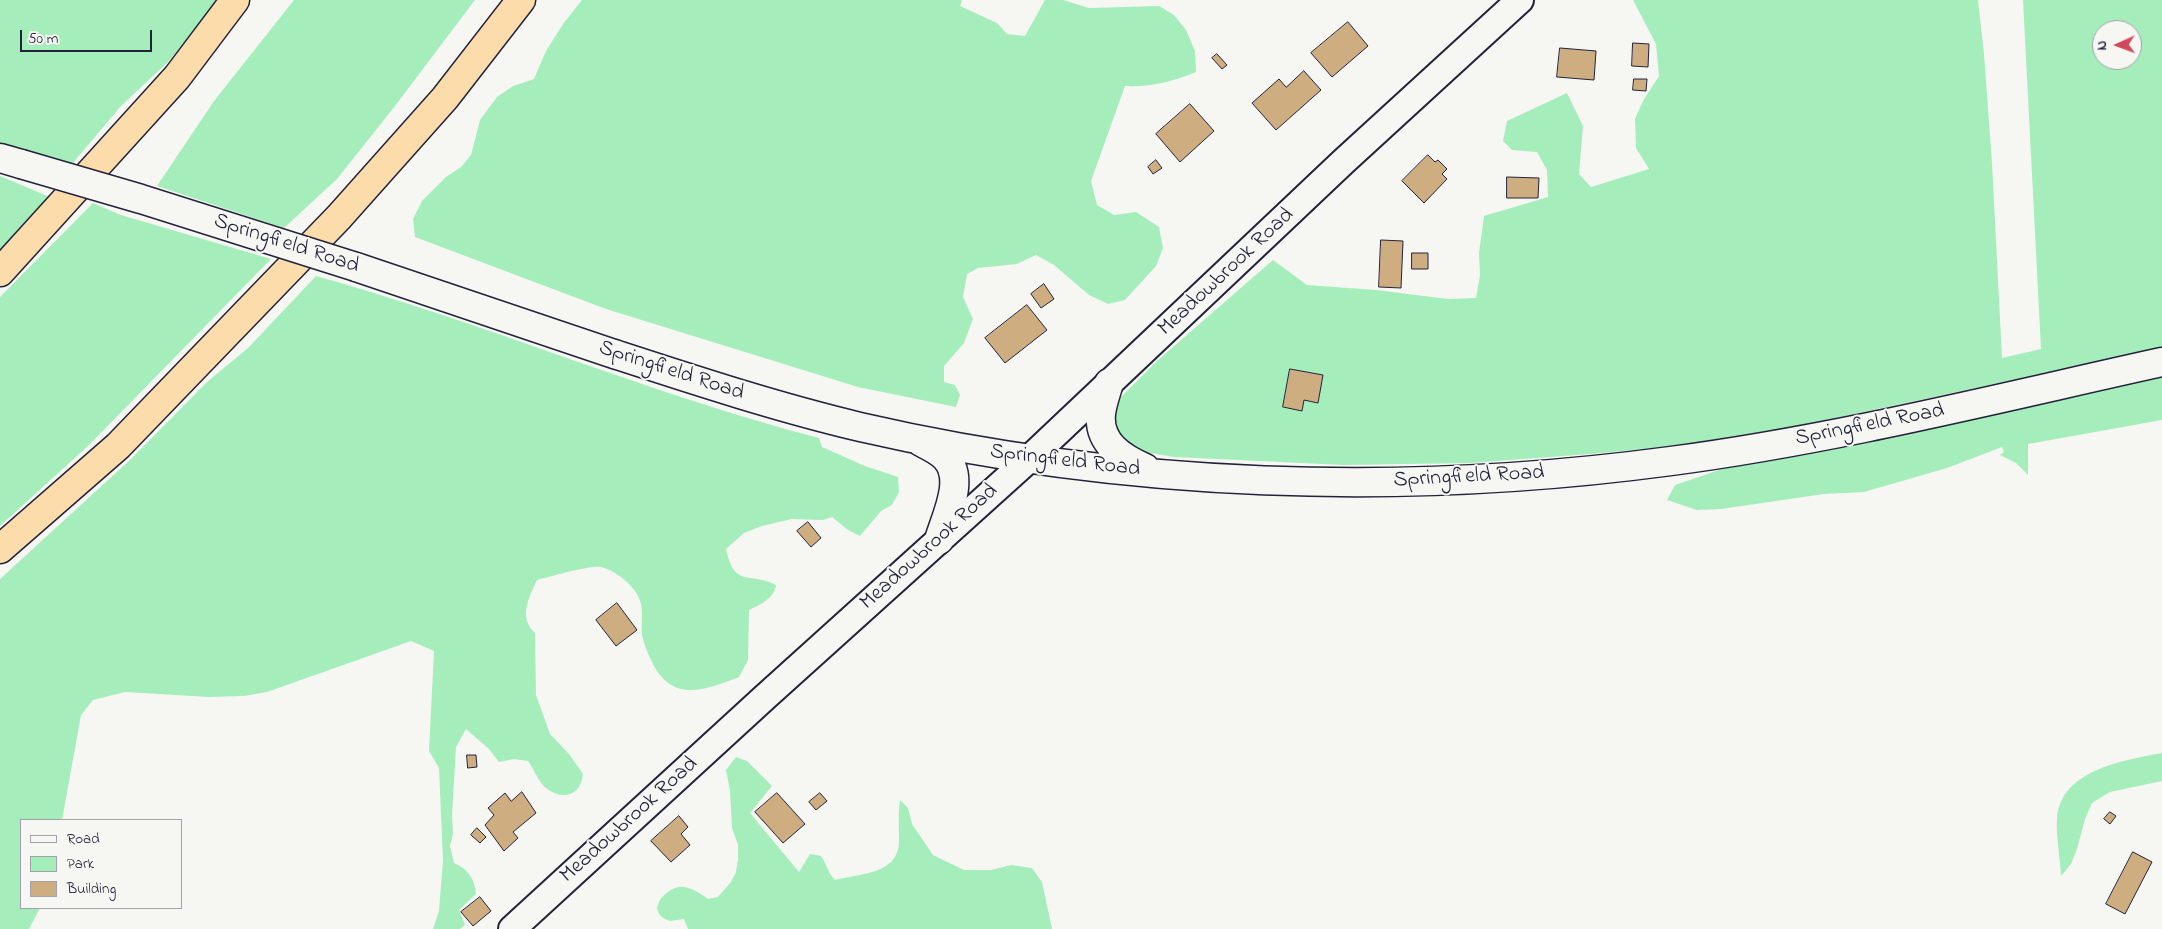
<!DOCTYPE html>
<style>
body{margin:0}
#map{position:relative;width:2162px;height:929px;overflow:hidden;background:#f6f6f2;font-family:"Indie Flower",sans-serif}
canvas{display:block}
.legend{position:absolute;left:20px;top:819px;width:162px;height:90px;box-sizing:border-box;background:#f6f6f2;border:1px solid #a1a1a9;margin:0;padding:6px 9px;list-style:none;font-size:15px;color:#22223b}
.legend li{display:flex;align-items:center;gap:10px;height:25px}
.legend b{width:25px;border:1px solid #a1a1a9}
.north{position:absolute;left:2092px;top:20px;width:50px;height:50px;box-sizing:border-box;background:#f6f6f2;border:1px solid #a1a1a9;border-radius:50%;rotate:268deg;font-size:14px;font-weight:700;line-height:20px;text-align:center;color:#22223b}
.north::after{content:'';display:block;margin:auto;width:18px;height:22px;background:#d1495b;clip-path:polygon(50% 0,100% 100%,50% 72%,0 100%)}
.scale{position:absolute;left:20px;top:30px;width:132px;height:22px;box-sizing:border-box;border:2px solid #22223b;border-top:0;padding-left:6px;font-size:15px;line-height:18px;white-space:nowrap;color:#22223b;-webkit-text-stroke:4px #f6f6f2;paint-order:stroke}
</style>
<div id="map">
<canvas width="2162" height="929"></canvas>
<ul class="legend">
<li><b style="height:6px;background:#f6f6f2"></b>Road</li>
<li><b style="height:14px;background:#a5eebc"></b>Park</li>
<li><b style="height:14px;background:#ceae81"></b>Building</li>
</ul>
<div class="north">N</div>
<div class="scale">50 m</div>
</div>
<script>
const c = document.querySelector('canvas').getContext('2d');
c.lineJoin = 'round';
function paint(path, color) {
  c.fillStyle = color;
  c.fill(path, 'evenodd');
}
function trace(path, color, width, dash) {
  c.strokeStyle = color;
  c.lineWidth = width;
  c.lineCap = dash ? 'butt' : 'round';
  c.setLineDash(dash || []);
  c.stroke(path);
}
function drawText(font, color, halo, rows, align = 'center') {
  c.font = font + ' "Indie Flower",sans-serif';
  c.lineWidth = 4;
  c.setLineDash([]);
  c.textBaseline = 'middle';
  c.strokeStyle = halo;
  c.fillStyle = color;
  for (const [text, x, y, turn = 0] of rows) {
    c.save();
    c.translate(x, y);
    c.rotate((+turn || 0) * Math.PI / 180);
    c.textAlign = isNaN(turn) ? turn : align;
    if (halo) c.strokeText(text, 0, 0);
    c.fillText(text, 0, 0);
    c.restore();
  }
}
const green = new Path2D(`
 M0,0H219L168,62L121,106L72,164L0,143Z
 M294,0H475L395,106L337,179L284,228L157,186L214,101Z
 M582,0H962L960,6L997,23L1007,34L1025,36L1045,0H1063L1089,8L1159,6L1174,15L1186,30L1195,51L1196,72C1172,82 1151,87 1125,86L1091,181L1097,205L1114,215L1136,212L1159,227L1163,248L1156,266L1125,300L1108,304L1089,295L1054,265L1036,255L1017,264L978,268L967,274L963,297L973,319L964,343L944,366V382L955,385L960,395L956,407L858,387L606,309L415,237L413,219L422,201L446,177L461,167L471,155L480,120L497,97L513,86L534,79L546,51L563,24Z
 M1633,0H1978L1984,54L1992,163L2002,358L2041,349L2023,0H2162V348L1798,426L1667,447L1590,454L1470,463L1344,465L1174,457L1126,449L1112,436L1115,403L1158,360L1273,260L1307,285L1376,290L1448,299L1476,298L1480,275L1479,253L1484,216L1548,197L1547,170L1537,152L1512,150L1503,141L1507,121L1567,93L1583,126L1579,174L1591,187L1649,169L1636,148L1635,119L1643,101L1659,76L1656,44ZM2102,30H2132V60H2102Z
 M0,176L52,198L0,254Z
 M93,203L121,215L271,259L89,445L0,526V297Z
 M316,276C486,323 649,394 819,438L822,447L865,466L898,477L899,492L892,505L881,511L860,536L848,530L832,517L823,520L792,519L762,526L744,533L726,549C735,589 748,571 776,585C774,599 761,604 749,610L748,660L739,677C705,690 673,703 653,664C648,654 644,645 642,635C641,625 643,614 641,604C638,588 617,571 601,567C589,565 550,577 537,580C529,597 518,618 535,633L536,695L550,734L569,754L583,774C581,796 562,801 546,788C540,784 533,768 528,761L514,759L499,762L489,749L466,729L456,747L452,815L453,834L450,846L454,863C468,869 475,879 476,894L459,910L465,925L460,929H433L439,911L443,860L439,768L429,751L434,651L411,641L267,692L244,696L209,697L125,692L93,700L81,715L62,820H21V908H40L29,929H0V579L131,459L207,382L248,348Z
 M2162,374V420L2028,444V475L2016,463L2000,455L2004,452L2002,447L1947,468L1864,492L1824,494L1721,509L1697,510L1667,500L1675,485L1728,467L1805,454L1902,433Z
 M2162,753V781L2110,792L2092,803L2085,819L2077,849L2071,864L2061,876C2060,858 2056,837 2057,819C2060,770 2124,760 2162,753Z
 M736,757L747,761L772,786L750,813L799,872L810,854L821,856C827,864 828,873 835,880C861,873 900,875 899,839C899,825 898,814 900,800L908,808L912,824L933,855L964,870H991L1011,865L1032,868L1042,882L1052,929H688L684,919L670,921C667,920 662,918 660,915C650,904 671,885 683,887C691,887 701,894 708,899L718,897L731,882L736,872L738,859V845L732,828L730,791L726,770Z`);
const building = new Path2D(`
 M1348,22L1368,46L1332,77L1311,53Z
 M1633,43L1649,44L1648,67L1632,66Z
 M1560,48L1596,51L1594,80L1557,77Z
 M1217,54L1227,65L1222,69L1212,58Z
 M1304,71L1321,90L1276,130L1252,103L1279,79L1286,87Z
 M1634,79H1647L1646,91L1633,90Z
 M1190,104L1214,131L1180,162L1156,134Z
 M1428,155L1435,162L1438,160L1447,169L1442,174L1447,179L1424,203L1402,181Z
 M1156,160L1162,168L1153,174L1148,167Z
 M1507,177L1539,178L1538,198H1507Z
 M1381,240L1403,241L1401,288L1379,287Z
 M1412,253H1428V269H1412Z
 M1044,284L1054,299L1041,308L1031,294Z
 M1027,305L1047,330L1005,363L985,338Z
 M1290,369L1323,375L1318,403L1304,400L1302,411L1283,407Z
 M808,522L821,538L811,547L797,531Z
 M617,603L637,630L616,646L596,620Z
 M467,755H476L477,767L468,768Z
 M522,792L536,813L513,832L518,838L504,851L485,825L494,815L488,808L505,793L511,801Z
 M777,793L805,824L783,843L755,812Z
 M820,793L827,801L816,810L809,802Z
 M2110,812L2116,816L2110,824L2104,819Z
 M679,816L688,827L681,834L690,845L671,862L651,841Z
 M477,828L486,837L480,843L471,835Z
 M2133,852L2152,862L2125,914L2106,904Z
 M480,897L491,911L473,926L461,912Z`);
const tertiary = new Path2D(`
 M512,929L764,698L1029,459L1343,162L1520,0`);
const secondary = new Path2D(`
 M0,158L21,164
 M356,267C441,296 526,325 611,353C694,380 776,407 860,427C1125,488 1402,497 1671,461C1837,439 1999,398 2162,362
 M1109,383C1106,393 1102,404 1101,414C1098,443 1122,458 1145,468
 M921,442C929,446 938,450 945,457C966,478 946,516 939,540`);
const motorway = new Path2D(`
 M0,272L177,77L235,0
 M0,549L118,446L339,217L445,98L521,0`);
const secondaryBridge = new Path2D(`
 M21,164L141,199L356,267`);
const streetNames = [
 ["Springfield Road",286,245,18],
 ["Meadowbrook Road",1227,273,-43],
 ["Springfield Road",671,372,18],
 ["Springfield Road",1870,426,-11],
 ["Springfield Road",1065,462,7],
 ["Springfield Road",1469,478,-3],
 ["Meadowbrook Road",930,548,-42],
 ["Meadowbrook Road",630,821,-42]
];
paint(green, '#a5eebc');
paint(building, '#ceae81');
trace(building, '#22223b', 1);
trace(tertiary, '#22223b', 30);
trace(secondary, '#22223b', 31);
trace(motorway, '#22223b', 31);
trace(tertiary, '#f6f6f2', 26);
trace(secondary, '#f6f6f2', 28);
trace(motorway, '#fddcac', 28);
trace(secondaryBridge, '#22223b', 31, []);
trace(secondaryBridge, '#f6f6f2', 28);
drawText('22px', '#22223b', '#f6f6f2', streetNames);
</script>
